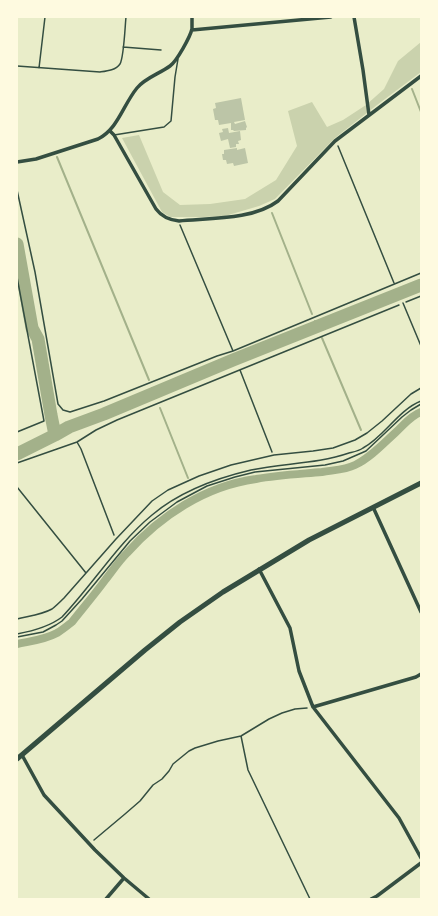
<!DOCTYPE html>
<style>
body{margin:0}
#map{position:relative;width:438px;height:916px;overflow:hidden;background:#e9edc9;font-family:"Work Sans",sans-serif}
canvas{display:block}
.frame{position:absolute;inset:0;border:18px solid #fefae0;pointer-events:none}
</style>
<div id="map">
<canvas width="438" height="916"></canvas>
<div class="frame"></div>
</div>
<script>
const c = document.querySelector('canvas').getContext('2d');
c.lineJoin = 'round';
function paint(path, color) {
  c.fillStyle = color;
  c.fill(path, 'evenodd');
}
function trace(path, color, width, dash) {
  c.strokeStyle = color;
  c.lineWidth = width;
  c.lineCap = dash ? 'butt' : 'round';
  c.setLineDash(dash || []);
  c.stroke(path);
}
const green = new Path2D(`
 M421,42V72L377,105L335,138L275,199L259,206L225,216L203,217H170L162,212L122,138L139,135L163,192L180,205L210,204L245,199L276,180L297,146L288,111L312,102L327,127L343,120L366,105L384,89L398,61Z`);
const stream = new Path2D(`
 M412,89L421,112
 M57,157L149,380
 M272,213L312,314
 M315,321L319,331
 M322,338L361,430
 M152,388L156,398
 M160,408L188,478`);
const canal = new Path2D(`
 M17,644C31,641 44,640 57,633C62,630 67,626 72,622C83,608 95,594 106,579C113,570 119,561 127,553C160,516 205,486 256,479C278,475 300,474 322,472C333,470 345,470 355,465C370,458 383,444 395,433C404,425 410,416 421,412`);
const river = new Path2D(`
 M17,244L32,328L38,339L51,415L55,435
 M17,454L55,435L69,427L104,414L233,360L421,285`);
const building = new Path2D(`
 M241,98L245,120L234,122L235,124L245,121L247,127L246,128V130L234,131L233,130H231V123L219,125L218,120H215L213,109L216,108L215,103Z
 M228,128L229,133L240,131L241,140L238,141L239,144H236V147L230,148L228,139L221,141L219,133L223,132L222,129Z
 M237,148V150L245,148L248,163L234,166L233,163L227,164L226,160H223L222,154H224V150Z`);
const path = new Path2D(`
 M338,146L394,283
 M17,190L35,272L58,404L63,410L70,412L104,401L217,356L233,351L421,273
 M180,225L233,351
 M17,277L44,421L17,432
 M406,302L421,296
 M240,370L272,452
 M77,442L81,449L114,535
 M17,463L77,442L96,430L117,420L399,305
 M17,634C33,631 49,627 62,617C93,584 118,543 152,515C179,492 217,478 251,470C283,463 317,464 349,453C353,452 359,451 363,448C384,437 398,410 421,401
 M17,637L43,632L56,625L62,621L82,599L130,541L150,522L177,502L207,486L235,477L255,472L325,465L343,461L366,451L402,417L411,410L421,404
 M241,736L248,770L310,899
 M94,840L125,814L140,801L153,785L162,779L169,771L173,764L189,751L195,748L218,741L241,736L269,719L282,713L295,709L307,708`);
const service = new Path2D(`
 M123,47L161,50
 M17,66L100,72C107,71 116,70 120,64C124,57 125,26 126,17
 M39,68L45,17
 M114,135L164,127L171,121L175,77L178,59
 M403,303L421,346
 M17,487L86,573
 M17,619C29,616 41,615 52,609C56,606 60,602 64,598L116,539L152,501L168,490L199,476L231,465L274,455L313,451L333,448L355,440L367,433L382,421L411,394L421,388`);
const minor = new Path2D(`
 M354,17L363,70L369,115
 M192,30L331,17
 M110,131L114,135L156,209C162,217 169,220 179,221C210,218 253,220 278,201L335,141L421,76
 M17,162L36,159L98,139C118,129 123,105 137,88C145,78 159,74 170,66C177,61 190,37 192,29C192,25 192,21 192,17
 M373,507L421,612
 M259,569L290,628L299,671L313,707L399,818L421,858
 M313,707L416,677L421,674
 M22,755L44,795L95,850L124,878L149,899
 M106,899L124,878
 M371,899L377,896L421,863`);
const secondary = new Path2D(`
 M17,759L145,650L180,622L223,592L309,540L421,483`);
paint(green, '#cad2ad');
trace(stream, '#a3b18a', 2);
trace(canal, '#a3b18a', 8);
trace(river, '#a3b18a', 13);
paint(building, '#bcc5a7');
trace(path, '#344e41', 1.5);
trace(service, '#344e41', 1.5);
trace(minor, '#344e41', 3.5);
trace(secondary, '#344e41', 5);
</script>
